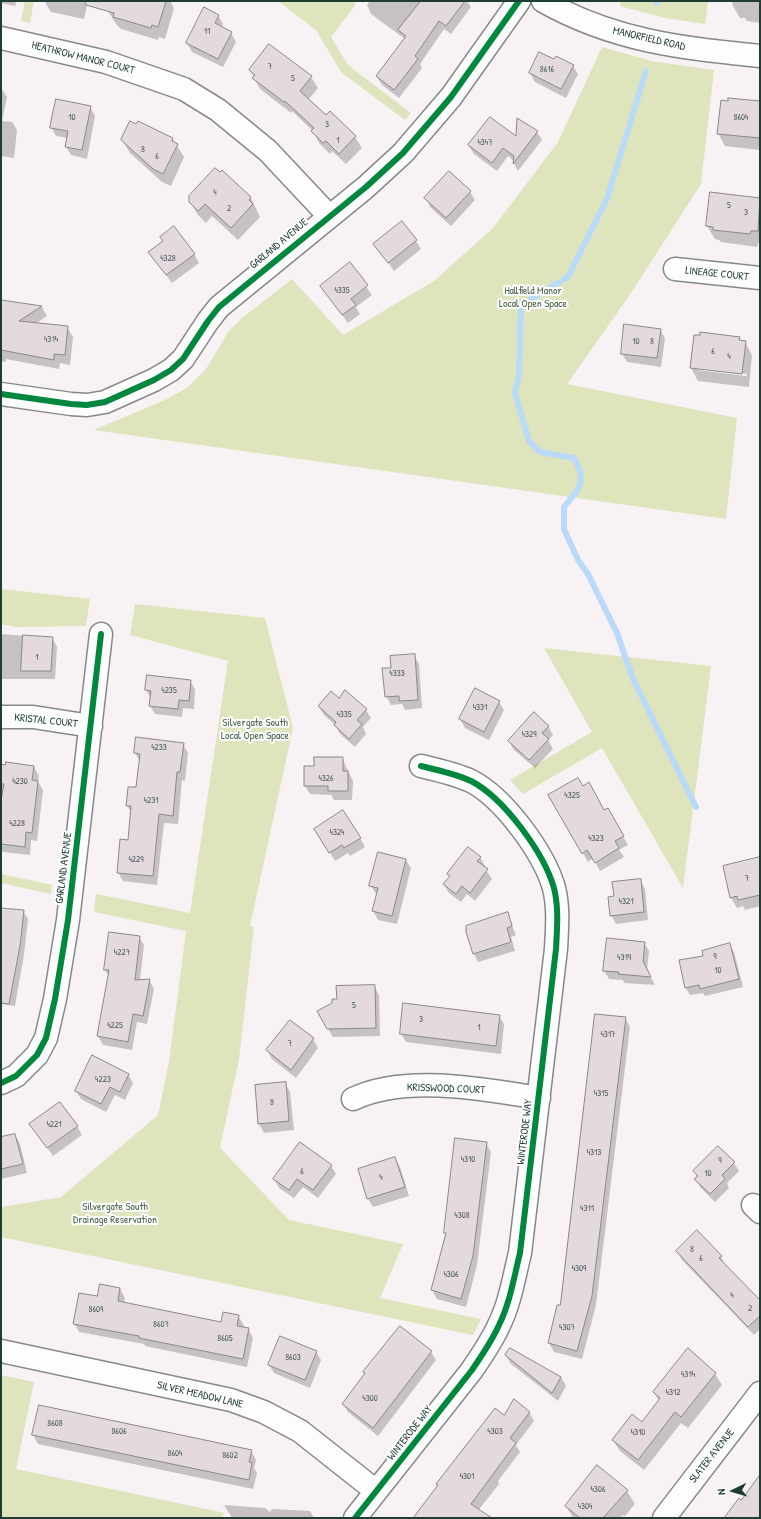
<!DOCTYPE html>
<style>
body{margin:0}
#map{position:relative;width:761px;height:1519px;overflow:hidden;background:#f8f2f5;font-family:"Patrick Hand",sans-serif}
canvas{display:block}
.frame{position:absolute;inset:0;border:2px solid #1f3d34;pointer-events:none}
.north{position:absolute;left:713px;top:1471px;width:40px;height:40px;-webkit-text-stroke:3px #fff;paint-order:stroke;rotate:265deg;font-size:11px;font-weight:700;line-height:16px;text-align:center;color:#1f3d34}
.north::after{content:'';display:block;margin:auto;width:14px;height:18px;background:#1f3d34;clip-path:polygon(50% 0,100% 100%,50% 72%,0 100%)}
</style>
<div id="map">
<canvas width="761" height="1519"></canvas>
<div class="frame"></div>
<div class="north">N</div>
</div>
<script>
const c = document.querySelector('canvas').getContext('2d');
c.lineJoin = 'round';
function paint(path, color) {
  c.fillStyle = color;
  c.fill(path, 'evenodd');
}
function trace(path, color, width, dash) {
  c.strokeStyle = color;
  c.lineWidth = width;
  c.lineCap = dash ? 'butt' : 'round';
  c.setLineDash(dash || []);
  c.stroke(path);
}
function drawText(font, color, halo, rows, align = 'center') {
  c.font = font + ' "Patrick Hand",sans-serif';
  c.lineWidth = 4;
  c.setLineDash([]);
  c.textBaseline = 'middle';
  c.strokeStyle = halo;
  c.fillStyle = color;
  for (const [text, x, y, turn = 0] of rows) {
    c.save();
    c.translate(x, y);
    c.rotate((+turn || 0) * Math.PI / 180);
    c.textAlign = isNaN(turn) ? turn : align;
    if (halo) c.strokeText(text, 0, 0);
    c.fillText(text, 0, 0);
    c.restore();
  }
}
const green = new Path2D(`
 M25,1H34L30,23L21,21Z
 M278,1H352L356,4L331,37L348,65L411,113L405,120L341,72L316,30Z
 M621,1H708L705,24L665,18L620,6Z
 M602,47L651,61L714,70L701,184L629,296L567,384L737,418L726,519L94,430L167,399L187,388L206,369L229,331L241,319L292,279L343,335L434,281L493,228L558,142Z
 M1,589L90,599L86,626L16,627L1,624Z
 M135,604L265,618L293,728L250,926L254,927L239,1059L220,1148L289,1220L403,1244L380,1298L481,1319L473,1335L1,1237V1207L61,1197L158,1115L169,1062L186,931L94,912L96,894L190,913L228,661L130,635Z
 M544,648L711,666L683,888L602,748L523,794L510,780L592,732Z
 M1,874L52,885L51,894L1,883Z
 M1,1375L34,1382L16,1469L225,1513L221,1518H1Z`);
const shadow = new Path2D(`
 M1,1H17L15,6L1,3Z
 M46,1H88L84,19L51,12L46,4Z
 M112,1H170L174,8L165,39L159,37L158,40L121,29L116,24L108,11Z
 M370,1H467L471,7L451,34L444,29L420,64L422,68L399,98L382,85L377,77L405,39L371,14L367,5Z
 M733,1H760V23L747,21L745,18H740L732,4Z
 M218,15L223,24L221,28L231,33L236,42L223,67L192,52L187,43Z
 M554,60L573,66L578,74L566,98L535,82L530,73Z
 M250,70L311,77L318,88L308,100L326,117L330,112L355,137L362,148L346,164L332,151L330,154L319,143L313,131L292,111L291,113L260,89Z
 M1,88L7,97L2,121L12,122L17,130L14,158L1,156Z
 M760,102V150L725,146L718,133Z
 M90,107L95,116L87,159L71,155L66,147L68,138L56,136L51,127Z
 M537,132L542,140L518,171L514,164V161L508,156L497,171L474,154L469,146L516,138Z
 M172,138L184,157L171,186L162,182L130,153L122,140Z
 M222,171L251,198L260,217L238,240L212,216L206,223L198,215L190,202Z
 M449,172L470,192L475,200L451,226L430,207L426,198Z
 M711,194L760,199V244L758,243L757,247L721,242L719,240L715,239L707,226Z
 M416,241L421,249L394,271L375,244Z
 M149,252L194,254L199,263L172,283Z
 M350,264L372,295L356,307L360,314L348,323L321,286Z
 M1,301L42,307L47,316L35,324L67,327L73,337L70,365L60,363L59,369L6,359V362L1,361Z
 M660,330L665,338L661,367L627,362L622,354Z
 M701,336L739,338L741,342H745L752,355L749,387L698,381L691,368ZM698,368L747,374L746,376L698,370Z
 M1,634L52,638L57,647L55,679H1Z
 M414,655L419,664L422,708L405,710L402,704L391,705L386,696L392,669Z
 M190,681L195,689L194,709L183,708L182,717L155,714L150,706L151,699L146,690Z
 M339,699L366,710L371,718L363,727L366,734L355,747L340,734L335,725L324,715L319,707Z
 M499,702L504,710L489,740L465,728L460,719Z
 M548,726L553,735L548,740L553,749L535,768L514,750L509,741Z
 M183,744L188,753L185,781L182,780L178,824L164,823L157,885L123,881L118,872L129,841L132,813L127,806L136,788L140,762L135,753Z
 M342,758L353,781L352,800H334L331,795L310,794L305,786L315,767Z
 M1,766L34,767L39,776L38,782L43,790L37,841L31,840L30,855L3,852L1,849Z
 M582,787L604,812L607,810L628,845L619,850L624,857L600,871L593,858L588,862L550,795Z
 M321,837L360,838L365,847L350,856L348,853L335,861Z
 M480,857L485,866L484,867L492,879L475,901L467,894L461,902L449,893L444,885L450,877L448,874Z
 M760,858V906L745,910L743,906L737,908L731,898Z
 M406,860L411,868L397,924L378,920L373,911L377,895L370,885Z
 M640,880L645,889L648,920L616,924L611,915L615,897Z
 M1,909L23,911L28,919L24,955L15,1006L1,1004Z
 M507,913L516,935L511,937L515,951L478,962L474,954Z
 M139,937L144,945L140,980H149L154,989L147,1024L137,1022L132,1050L103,1045L98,1036L109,976L105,970Z
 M644,943L649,951L647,970L655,985L624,983L623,980L609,979L604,971Z
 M729,944L734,952L743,987L705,996L703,993L690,995L685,987L704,957Z
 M374,986L379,995L380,1036L333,1037L328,1029L338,1000Z
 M499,1016L504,1024L501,1054L406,1042L401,1034Z
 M625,1018L630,1027L596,1305L582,1359L554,1352L549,1343L561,1307Z
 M313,1039L318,1048L296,1078L272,1059L267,1050Z
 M128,1074L133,1083L125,1100L115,1095L106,1112L81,1099L76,1091Z
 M285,1083L290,1092L294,1130L264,1133L259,1124L256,1086Z
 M31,1124L77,1126L82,1135L53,1156Z
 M15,1135L20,1144L27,1173L1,1179V1138Z
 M486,1143L491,1152L477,1265L466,1307L437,1299L432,1290L447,1236L445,1233Z
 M395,1159L400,1167L409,1196L373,1207L368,1199L359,1170Z
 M734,1163L739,1171L727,1183L729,1188L715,1202L700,1187L696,1179L697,1177L694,1171Z
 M331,1166L336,1174L318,1198L303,1187L294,1198L279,1188L274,1179Z
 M677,1251L721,1256L725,1266L760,1301V1329L754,1335L682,1260Z
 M120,1289L125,1298L124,1303L222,1323L238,1316L244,1325L243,1328L248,1329L253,1338L247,1367L145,1346L144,1344L79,1332L74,1323L98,1297Z
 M316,1352L321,1360L310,1388L274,1373L269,1365Z
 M431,1352L436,1360L378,1436L348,1412L343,1404Z
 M506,1356L561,1377L566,1386L558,1401L511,1364Z
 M715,1374L722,1385L688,1428L681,1423L644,1470L620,1451L613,1440L642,1423L659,1401L654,1392Z
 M529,1412L534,1421L516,1445L520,1452L498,1481L499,1484L473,1517L414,1518L505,1416Z
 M33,1435L251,1451L256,1460L254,1468L257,1473L253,1489L38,1444Z
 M627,1491L635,1504L625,1516L623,1515L620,1518H573L566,1506Z
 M224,1505L265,1508L270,1512L272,1509L310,1511L314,1518H232Z`);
const stream = new Path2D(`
 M657,3V1
 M646,71L607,199L568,277L521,305L519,374L515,393L529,441L540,452L574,458C588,481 579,489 564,507V529L578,560L588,574L617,633L633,679L696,807`);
const building = new Path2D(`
 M86,1H166L158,27L152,25L151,28L113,17L114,13L86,5Z
 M421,1H465L446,26L439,21L415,56L418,59L394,90L376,76L406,36L398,30Z
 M204,7L219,15L215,23L232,32L218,59L186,43Z
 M269,44L312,76L300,91L326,115L330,111L356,136L339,154L326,141L323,143L311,131L314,128L285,101L284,102L252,78L255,75L249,70Z
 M539,52L554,59L556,56L574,65L561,89L529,73Z
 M728,98L760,101V138L717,134L721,100L728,101Z
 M56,99L91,106L82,150L65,147L68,131L50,128Z
 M490,117L516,136L517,118L538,131L513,164L514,156L503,148L492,163L468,145Z
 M130,121L136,124L138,121L173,138L172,141L178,144L163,174L153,169L121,140Z
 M215,168L220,172L222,170L251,197L249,200L253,204L231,228L205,204L198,211L189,202V196Z
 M449,171L471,191L446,218L424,198Z
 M710,192L760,198L758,231H751L750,234L713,230V227L706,226Z
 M402,221L417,240L388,263L373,244Z
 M174,226L195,254L166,275L148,252L163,241L160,237Z
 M350,262L368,285L351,299L356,305L342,315L320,286Z
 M1,300L42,306L19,321L68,326L65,355L54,354V360L1,350Z
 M624,324L661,329L657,358L621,354Z
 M700,332L740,337L739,340L746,341L742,374L690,368L694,335H700Z
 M23,635L53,637L51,671H21Z
 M415,654L418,700L399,701V696L385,697L382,668H391L390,656Z
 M147,675L191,680L189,701L179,700L178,709L149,706L151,691L145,690Z
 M475,688L500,701L484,732L459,719Z
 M345,690L367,709L357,720L362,724L349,739L334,725L336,722L318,706L331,691L339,698Z
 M534,712L549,726L542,733L549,739L529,760L508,741Z
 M136,737L184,743L180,772H177L173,816L159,814L153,876L117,873L120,839L128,840L131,806H126L128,787H136L140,754L134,753Z
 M314,757H343V771H348V791H328V786H304V766H314Z
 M6,762L34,766L32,780L38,781L32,833L26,832L25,847L1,844V800L4,784H1V764L5,765Z
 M578,778L583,786L589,782L604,810L608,808L624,836L615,841L619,848L595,863L587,850L582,854L548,795Z
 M343,810L361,838L344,848L342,845L329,853L314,829Z
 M468,847L481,857L477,861L488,869L470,893L462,886L456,894L443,884L450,876L447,874Z
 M378,852L406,859L392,916L372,911L378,888L369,886Z
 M760,857V895L738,900L737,896L730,898L723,866Z
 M641,879L644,912L610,916L608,897L614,896L612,882Z
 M1,908L24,910L20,946L9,1004L1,1003Z
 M508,912L512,926L507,928L511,942L473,954L466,932V926Z
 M109,932L140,936L135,980L150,979L143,1016L133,1014L128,1042L97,1036L109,970H104Z
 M607,938L645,942L643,961L651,977L618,974L619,972L603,971Z
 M730,943L739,979L700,989L699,985L685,988L679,960L703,956L702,951Z
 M375,985L376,1028L327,1029L317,1011L332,1003V999H337L336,986Z
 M403,1003L500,1015L496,1046L400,1034Z
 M595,1014L626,1017L592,1296L577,1351L548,1343L557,1305H560Z
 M290,1020L314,1038L291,1070L266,1050Z
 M92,1055L129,1074L120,1092L110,1087L101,1104L75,1091Z
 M286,1082L289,1121L258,1124L255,1085Z
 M60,1102L78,1126L47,1148L29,1124Z
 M15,1134L23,1164L1,1169V1137Z
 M455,1138L487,1142L473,1256L461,1299L431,1290L446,1233H444Z
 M300,1142L332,1165L313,1190L297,1179L289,1190L273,1179Z
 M718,1146L735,1162L722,1175L725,1179L710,1194L694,1179L698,1176L693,1171Z
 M395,1157L405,1187L367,1199L358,1169Z
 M697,1230L722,1256L719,1258L760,1300V1316L748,1327L676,1251Z
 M100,1284L120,1288L118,1301L221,1322L223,1312L239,1315L237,1326L249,1328L243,1359L139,1338V1336L73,1324L79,1293L97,1296Z
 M400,1326L432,1351L373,1428L342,1404L365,1373L363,1372Z
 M280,1336L317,1351L305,1380L268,1365Z
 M510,1348L561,1377L552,1393L505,1355Z
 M688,1348L716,1373L681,1417L675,1412L638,1460L612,1440L632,1414L642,1422L660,1398L653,1392Z
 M514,1399L530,1412L510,1438L516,1443L471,1504L492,1518H413L438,1485L436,1484L495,1408L504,1415Z
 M39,1405L252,1450L249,1462L252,1463L249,1480L32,1435Z
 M597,1465L628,1490L603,1518H580L565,1506Z
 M760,1475V1518H724L739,1498L741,1500Z`);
const minor = new Path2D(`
 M543,1C614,41 681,48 760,56
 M1,38L106,62L184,89L218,110L268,151L329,216
 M675,269L760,278
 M1,394L71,404L87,405L105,402L154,380L171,370L183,359L208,321L219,307L366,187L403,153L451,97L519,1
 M1,717H33L91,726
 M1,1083L16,1076L37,1055L46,1038L55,999L68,920L101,634
 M353,1099C405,1074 484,1089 539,1098
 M753,1205L760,1212
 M1,1351L231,1400L264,1412L300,1431L376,1491
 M355,1518L472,1370C482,1355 492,1341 499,1325C510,1303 514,1277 520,1253L556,949C557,929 559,908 554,888C544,853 504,798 471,781C456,774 438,770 421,766
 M664,1518L760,1393`);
const cycleway = new Path2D(`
 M1,394L71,404L87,405L105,402L154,380L171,370L183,359L208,321L219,307L366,187L403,153L451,97L519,1
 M1,1083L16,1076L37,1055L46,1038L55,999L68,920L101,634
 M355,1518L472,1370C482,1355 492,1341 499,1325C510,1303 514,1277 520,1253L556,949C557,929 559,908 554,888C544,853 504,798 471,781C456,774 438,770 421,766`);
const numberNames = [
 ["11",207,32],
 ["7",270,67],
 ["8616",547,70],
 ["5",293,79],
 ["10",72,118],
 ["8604",741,118],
 ["3",327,125],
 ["1",338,141],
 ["4347",485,143],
 ["8",143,150],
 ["6",157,157],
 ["4",215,193],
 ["5",729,206],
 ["2",229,209],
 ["3",746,213],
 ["4328",168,259],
 ["4335",342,291],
 ["4314",51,340],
 ["10",636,342],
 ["8",652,342],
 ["6",713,352],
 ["4",729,357],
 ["1",37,658],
 ["4333",397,674],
 ["4235",169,691],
 ["4331",480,708],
 ["4335",344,715],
 ["4329",529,735],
 ["4233",159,748],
 ["4326",326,779],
 ["4230",20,782],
 ["4325",572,796],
 ["4231",151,801],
 ["4228",17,824],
 ["4324",337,833],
 ["4323",596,839],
 ["4229",136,860],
 ["7",747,879],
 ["4321",626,902],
 ["4227",122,953],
 ["9",715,957],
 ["4319",624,958],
 ["10",718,971],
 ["5",354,1006],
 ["3",421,1020],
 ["4225",115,1026],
 ["1",479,1028],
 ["4317",608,1035],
 ["7",290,1044],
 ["4223",103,1080],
 ["4315",601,1094],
 ["8",272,1103],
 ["4221",54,1125],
 ["4313",594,1153],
 ["4310",468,1160],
 ["9",720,1161],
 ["6",302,1172],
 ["10",708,1174],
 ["4",381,1178],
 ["4311",587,1209],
 ["4308",462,1216],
 ["8",692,1250],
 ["6",701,1259],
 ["4309",579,1269],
 ["4306",451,1275],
 ["4",732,1296],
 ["2",750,1309],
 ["8609",96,1310],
 ["8607",161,1325],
 ["4307",567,1328],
 ["8605",225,1339],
 ["8603",293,1358],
 ["4314",688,1375],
 ["4312",673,1393],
 ["4300",370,1399],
 ["8608",55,1424],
 ["8606",119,1432],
 ["4303",495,1432],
 ["4310",638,1433],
 ["8604",175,1454],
 ["8602",230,1456],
 ["4301",467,1477],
 ["4306",598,1490],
 ["4304",585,1507]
];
const streetNames = [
 ["MANORFIELD ROAD",649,39,13],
 ["HEATHROW MANOR COURT",83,58,14],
 ["GARLAND AVENUE",279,244,-40],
 ["LINEAGE COURT",717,274,6],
 ["KRISTAL COURT",46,721,6],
 ["GARLAND AVENUE",64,868,-83],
 ["KRISSWOOD COURT",446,1089,2],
 ["WINTERODE WAY",525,1132,-83],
 ["SILVER MEADOW LANE",200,1395,13],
 ["WINTERODE WAY",410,1433,-52],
 ["SLATER AVENUE",712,1456,-52]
];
const parkNames = [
 ["Hallfield Manor",533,291],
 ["Local Open Space",533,304],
 ["Silvergate South",255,723],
 ["Local Open Space",255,736],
 ["Silvergate South",115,1207],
 ["Drainage Reservation",115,1220]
];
paint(green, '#dee4bb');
paint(shadow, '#0003');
trace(stream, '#badaf9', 6);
paint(building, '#e5d9e0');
trace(building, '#868989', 1);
trace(minor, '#868989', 25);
trace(minor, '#fefdfe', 22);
trace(cycleway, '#00873e', 6);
drawText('9px', '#50645f', null, numberNames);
drawText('11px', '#1f3d34', '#fff', streetNames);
drawText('11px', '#49644a', '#fff', parkNames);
</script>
